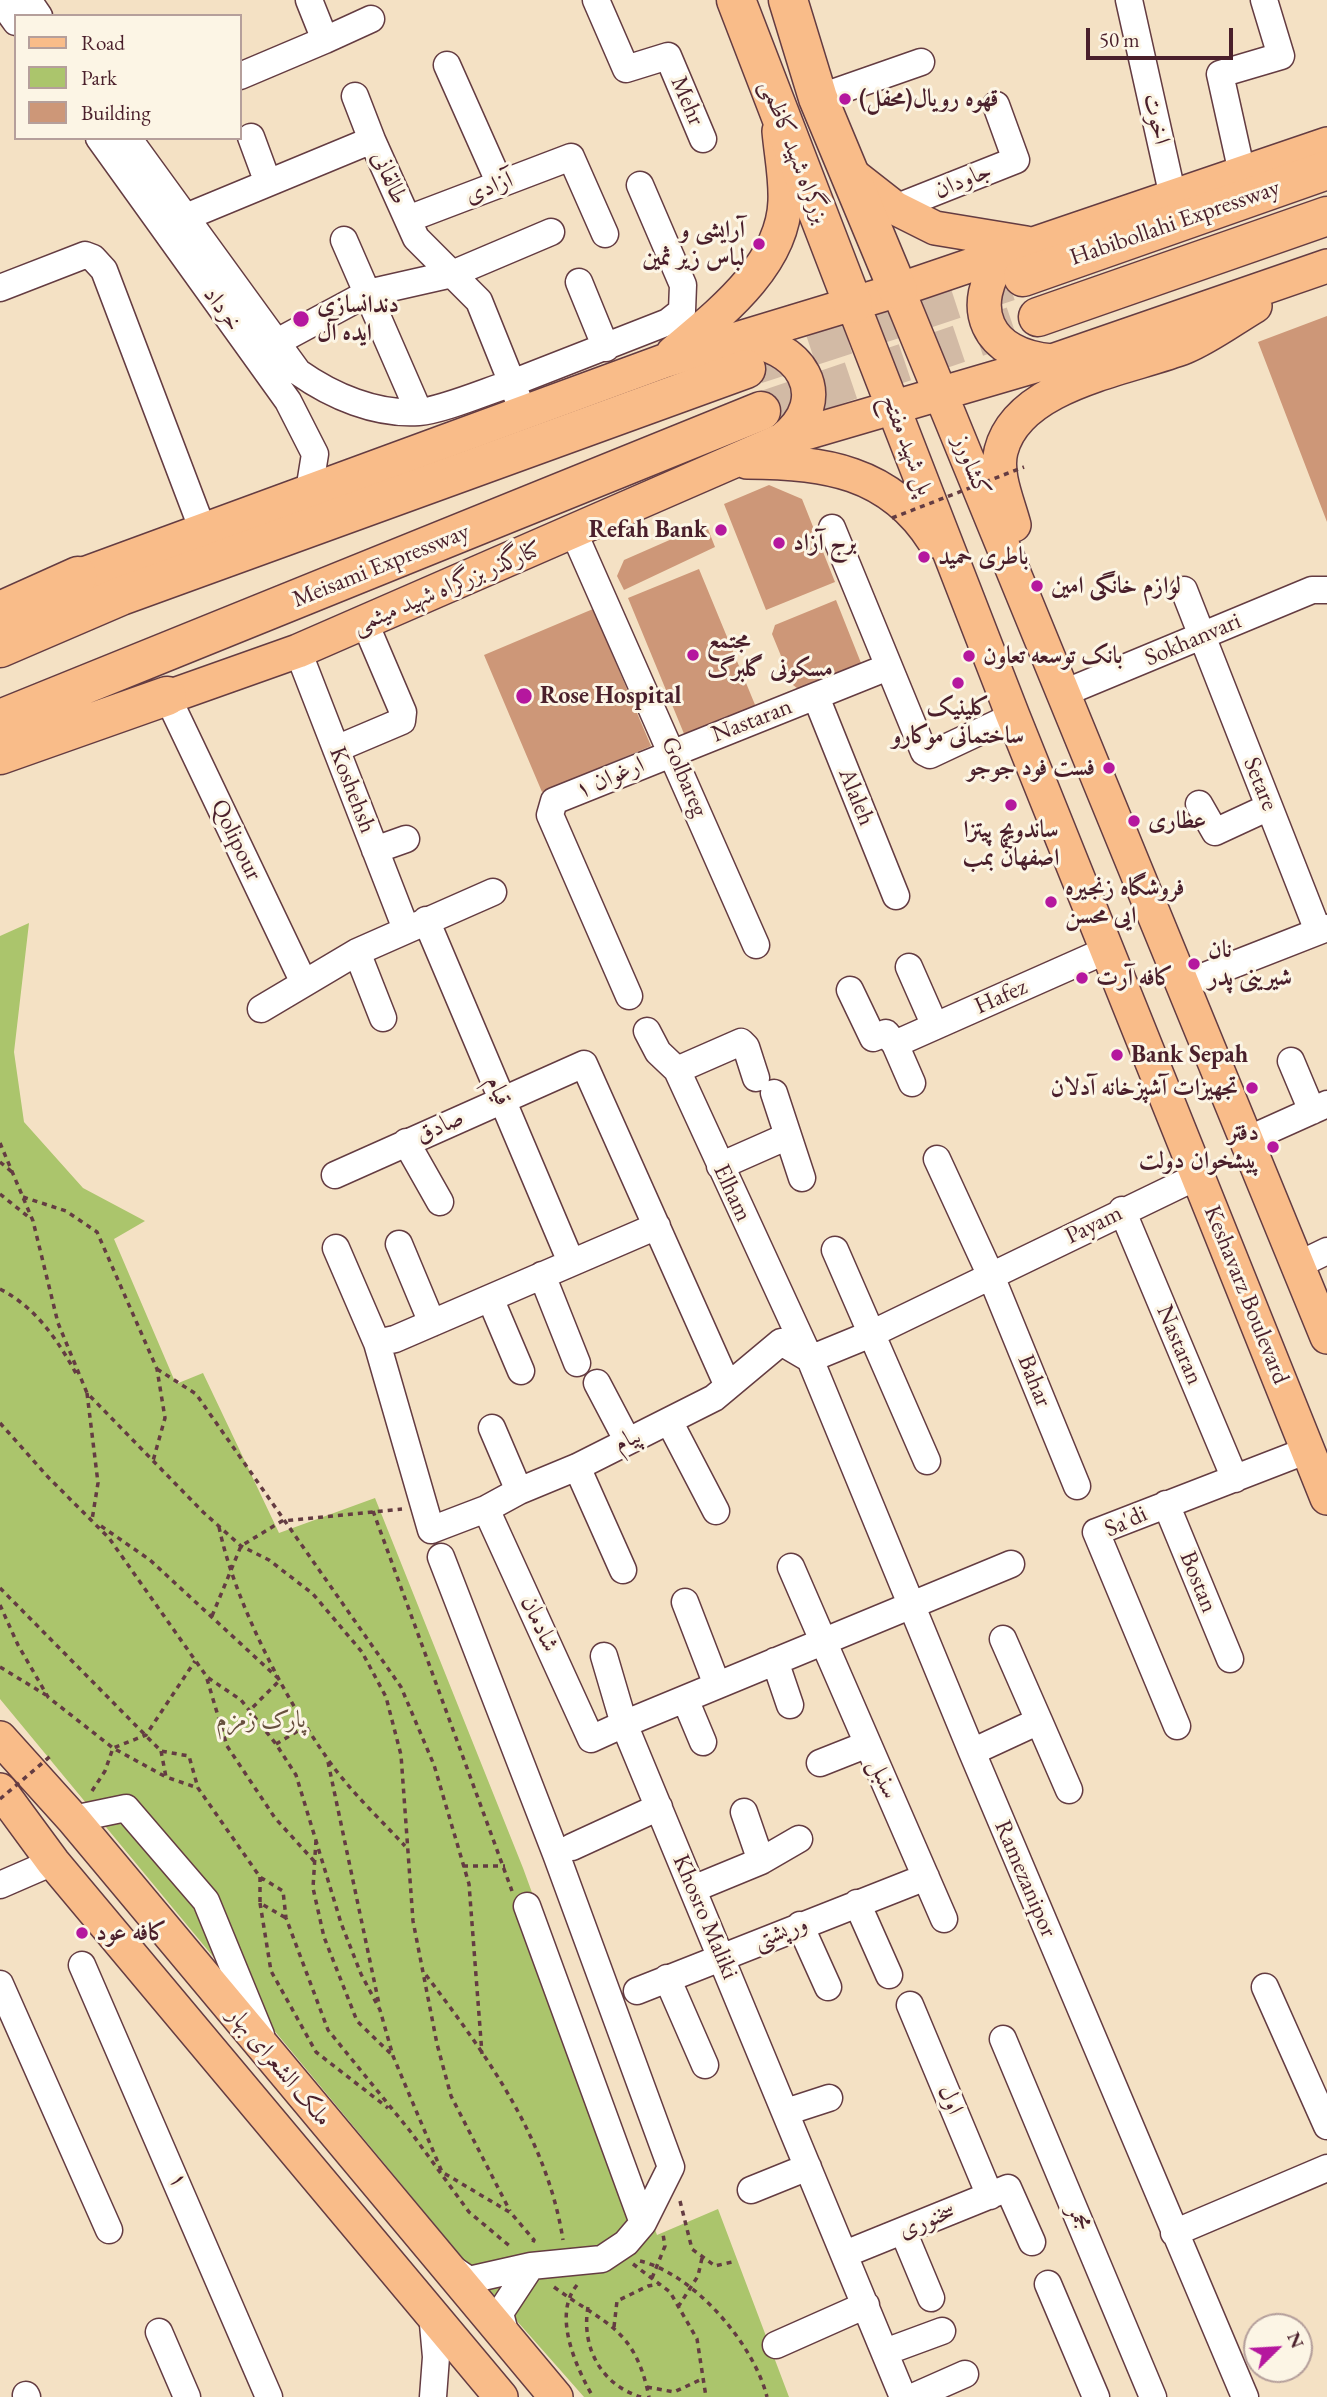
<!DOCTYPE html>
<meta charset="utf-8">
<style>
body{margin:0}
#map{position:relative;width:1327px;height:2397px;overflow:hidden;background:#f4e1c4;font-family:"EB Garamond",serif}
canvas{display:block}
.legend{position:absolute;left:14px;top:14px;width:228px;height:126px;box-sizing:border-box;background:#fcf5e5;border:2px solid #b59f9b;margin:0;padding:9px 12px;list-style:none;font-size:21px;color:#4a1f2b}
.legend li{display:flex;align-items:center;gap:14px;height:35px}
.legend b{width:35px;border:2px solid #b59f9b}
.north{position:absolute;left:1243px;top:2313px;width:70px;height:70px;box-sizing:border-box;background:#fcf5e5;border:2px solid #b59f9b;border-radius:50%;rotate:66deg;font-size:19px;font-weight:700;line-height:28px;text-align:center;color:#4a1f2b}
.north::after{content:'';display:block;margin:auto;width:24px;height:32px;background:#b5179e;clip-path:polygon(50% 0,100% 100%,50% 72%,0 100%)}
.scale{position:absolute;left:1086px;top:28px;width:147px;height:32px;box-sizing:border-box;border:4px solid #4a1f2b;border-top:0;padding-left:9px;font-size:21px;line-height:24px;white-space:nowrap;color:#4a1f2b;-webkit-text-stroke:5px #fcf5e5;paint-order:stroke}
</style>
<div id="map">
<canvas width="1327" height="2397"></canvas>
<ul class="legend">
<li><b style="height:9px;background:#f9bc89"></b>Road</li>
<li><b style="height:19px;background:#abc56c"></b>Park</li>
<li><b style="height:19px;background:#cd9778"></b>Building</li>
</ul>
<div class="north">N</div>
<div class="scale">50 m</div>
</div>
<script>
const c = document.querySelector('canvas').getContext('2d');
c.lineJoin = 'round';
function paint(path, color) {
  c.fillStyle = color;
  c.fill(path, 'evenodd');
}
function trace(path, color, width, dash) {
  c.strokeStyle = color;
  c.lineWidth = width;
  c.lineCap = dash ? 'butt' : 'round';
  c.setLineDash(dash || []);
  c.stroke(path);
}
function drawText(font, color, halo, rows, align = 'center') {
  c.font = font + ' "EB Garamond",Amiri,serif';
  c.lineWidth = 6;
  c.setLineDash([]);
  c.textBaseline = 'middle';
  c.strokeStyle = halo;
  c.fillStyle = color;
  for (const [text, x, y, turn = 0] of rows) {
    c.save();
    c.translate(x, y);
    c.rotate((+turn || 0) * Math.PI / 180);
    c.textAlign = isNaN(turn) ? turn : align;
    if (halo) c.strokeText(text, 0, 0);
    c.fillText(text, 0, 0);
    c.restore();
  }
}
const green = new Path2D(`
 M29,923L14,1052L24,1122L83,1188L145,1221L114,1239L176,1384L203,1373L279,1533L375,1498L523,1868L657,2235L718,2209L789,2397H584L479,2278L0,1699V936Z`);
const building = new Path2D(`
 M1327,316V522L1258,342Z
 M769,485L802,499L835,582L766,610L724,504Z
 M706,524L715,547L624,590L617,576L624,560Z
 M699,569L758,712L687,741L628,598Z
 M836,600L863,668L802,692L793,685L772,634L775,625Z
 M593,609L651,746L542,792L484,655Z`);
const highwayTunnel = new Path2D(`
 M756,365L1018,279
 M761,411L1038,317`);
const path = new Path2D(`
 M0,1143L33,1221L58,1323L87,1393L203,1512L241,1546L269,1560L313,1594L362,1652L386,1697L401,1755L413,1921L437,2044L451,2096L510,2211
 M0,1162L12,1172
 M0,1194L31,1219
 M23,1197L66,1211L97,1232L157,1369L165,1418L153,1461
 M0,1289C37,1308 59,1342 78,1377
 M157,1369L196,1394L401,1687L434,1765L469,1884L482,2054
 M87,1393L98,1483L92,1520
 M0,1423L48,1477L109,1538L207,1677L241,1700L276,1744L296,1775L341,1923L361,1974L380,2010L393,2056L442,2172L511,2213L534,2240L532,2244
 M373,1511L512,1891
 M101,1526L150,1560L280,1680L249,1711
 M219,1527C234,1600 284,1697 327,1758C349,1790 379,1818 405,1846
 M0,1588L161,1751L189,1756L198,1788L260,1877L283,1891L286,1918L328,2030L410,2131L469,2212L512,2248
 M0,1605L18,1645L48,1697L113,1748L166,1777
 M212,1616L241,1546L282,1521L402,1509
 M0,1667L46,1695
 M207,1679L227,1746L275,1818L314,1861
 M276,1744L308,1725
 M161,1751L166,1777L198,1788
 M328,1762L379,2004
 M92,1791L105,1771L113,1748L146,1735L195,1661
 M316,1840L313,1888L324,1937L357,2021L391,2054
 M463,1866H505
 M260,1877V1903L286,1918
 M260,1903L271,1971L316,2052L388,2108
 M426,1975C487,2056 547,2138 563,2240
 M680,2201L692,2249L715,2266L732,2262
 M640,2261C694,2274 754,2344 767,2397
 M633,2264L670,2292L697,2339L706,2397
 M652,2278L665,2246L663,2234
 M577,2285C552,2315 576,2367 593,2397
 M554,2287C604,2324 635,2327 649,2397
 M588,2307C581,2347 601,2385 641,2397
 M678,2307L698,2276L702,2258
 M614,2327L617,2301L648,2286L659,2284
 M647,2387L674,2392L702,2379`);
const minor = new Path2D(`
 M0,0L16,22
 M28,0L39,16
 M596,0L626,69L668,56L703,139
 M1129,0L1173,197
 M325,40L371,19
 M447,65L500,184
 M240,76L325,40L309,0
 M355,96L372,140
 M818,98L921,62
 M251,137L268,183
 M99,138L288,401L315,454L309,491
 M128,138L298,372C332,396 376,415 419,412C443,410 487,391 512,383L518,399
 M1242,173L1220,74L1281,56L1264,0
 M895,208L1016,160L996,105
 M186,217L372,140L416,238L479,301L512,383L668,322L682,311L683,285L640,185
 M408,219L571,157L605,234
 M344,240L419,412
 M579,282L606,348
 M0,288L85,255L93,258L104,270L202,528
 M277,342L368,293L452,274L551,232
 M832,528L924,752L930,755L1013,716
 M574,533L756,945
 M1184,590L1318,931
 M298,651L406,929
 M1064,693L1312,590H1327
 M167,696L304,983
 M816,697L896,896
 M336,749L402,721L403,712L365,623
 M1199,804L1215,832L1269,807
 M375,850L406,839
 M426,920L571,1262
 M357,952L383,1018
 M909,967L935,1026
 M1184,984L1327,928
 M850,990L873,1038L886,1033L895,1044L912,1083
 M629,996L550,815L554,801L888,667
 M261,1009L357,952L493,892
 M647,1031L658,1052L677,1070L810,1359L972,1752L1245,2397
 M895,1044L1107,950
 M1291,1061L1312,1111
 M677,1070L741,1042L746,1047L756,1078
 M774,1093L802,1178
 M1247,1140L1327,1104
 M406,1142L440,1202
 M937,1159L991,1276L1077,1486
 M720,1166L788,1136
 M335,1175L584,1064L727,1384
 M1122,1210L1235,1479
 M399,1244L432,1323
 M336,1248L377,1343L431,1530L486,1509L519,1491L577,1467L714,1398L781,1342L810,1359
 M835,1250L927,1461
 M1298,1265L1327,1251
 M542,1275L577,1363
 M490,1298L521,1371
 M377,1343L395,1339L657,1226
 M810,1359L871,1334L1198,1176
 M597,1383L627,1440
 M669,1421L716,1511
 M492,1428L519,1491
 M577,1467L623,1570
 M1166,1504L1230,1659
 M486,1509L591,1739L624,1724L604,1656
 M441,1557L556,1854L671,2167L643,2223
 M791,1567L944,1919
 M685,1602L717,1685
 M1003,1639L1039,1721
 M775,1661L790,1705
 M685,1699L703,1742
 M1177,1726L1096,1532L1308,1450
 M972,1752L1039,1721L1069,1790
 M820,1763L868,1744
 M73,1819L126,1808L206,1901L261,2035
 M572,1847L659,1807
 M761,1861L799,1839
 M0,1885L53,1862
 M693,1889L761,1861L744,1812
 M857,1903L889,1975
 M800,1925L828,1987
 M82,1965L269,2397
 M667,1978L705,2065
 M0,1984L109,2230
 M1265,1987L1327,2126
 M637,1991L926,1877
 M910,2005L990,2196
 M1003,2039L1153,2397
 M786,2112L829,2098
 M751,2190L808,2167
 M903,2231L931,2298
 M1174,2233L1327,2168
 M845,2254L1008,2188L1032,2242
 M447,2265L469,2280L531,2266L602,2259L626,2243L643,2223L527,1906
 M1048,2284L1096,2397
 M432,2313L436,2357L433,2397
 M159,2332L187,2397
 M507,2340L500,2313L531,2266
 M776,2345L866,2305
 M885,2352L942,2331
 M26,2395L27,2397
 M903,2397L624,1724L1011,1564
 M913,2397L965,2374`);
const major = new Path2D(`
 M849,172L895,208L935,228L1026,243
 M1004,255C964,307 987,356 1052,361
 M898,290L1327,1337
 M853,304L1013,716L1327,1498
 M738,341C799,340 837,398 782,440
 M673,353C718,315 783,266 785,201C786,178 781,154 779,131
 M747,462C823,462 890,471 934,541
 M1014,525C1008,502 995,474 1001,451C1018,383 1129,369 1185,347C1209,337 1233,319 1255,306
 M54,585L664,361L898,290L1327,144
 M143,706L298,651L782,440L1052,361L1327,266
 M0,1738L73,1819L556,2397
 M0,1790L53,1862L501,2397`);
const highway = new Path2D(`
 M736,0L853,304
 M788,0L818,98L898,290
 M1023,277L1327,170
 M1038,317L1327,216
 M0,611L78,576
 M0,648L121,596L746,369
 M0,719L761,411
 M0,755L167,696`);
const pathBridge = new Path2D(`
 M892,518L1024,467
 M0,1799L53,1754`);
const markers = [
 [845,99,7,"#b5179e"],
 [759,244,7,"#b5179e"],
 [301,319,9,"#b5179e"],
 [721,530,7,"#b5179e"],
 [779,543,7,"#b5179e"],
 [924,557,7,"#b5179e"],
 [1037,586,7,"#b5179e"],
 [693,655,7,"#b5179e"],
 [969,656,7,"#b5179e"],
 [958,683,7,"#b5179e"],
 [524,696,9,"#b5179e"],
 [1109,768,7,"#b5179e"],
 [1011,805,7,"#b5179e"],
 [1134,821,7,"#b5179e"],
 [1051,902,7,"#b5179e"],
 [1194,964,7,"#b5179e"],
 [1082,978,7,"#b5179e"],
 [1117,1055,7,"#b5179e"],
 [1252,1088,7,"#b5179e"],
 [1273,1147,7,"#b5179e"],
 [82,1933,7,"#b5179e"]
];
const poiNames = [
 ["قهوه رویال(محفل)",859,99],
 ["آرایشی و",745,230,"right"],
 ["لباس زیر ثمین",745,258,"right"],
 ["دندانسازی",317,305],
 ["ایده آل",317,333],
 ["Refah Bank",707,530,"right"],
 ["برج آزاد",793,543],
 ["باطری حمید",938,557],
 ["لوازم خانگی امین",1051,586],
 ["مجتمع",707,641],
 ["مسکونی گلبرگ",707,669],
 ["بانک توسعه تعاون",983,656],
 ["Rose Hospital",540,696],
 ["کلینیک",958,708,"center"],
 ["ساختمانی موکارو",958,736,"center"],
 ["فست فود جوجو",1095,768,"right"],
 ["عطاری",1148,821],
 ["ساندویچ پیتزا",1011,830,"center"],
 ["اصفهان بمب",1011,858,"center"],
 ["فروشگاه زنجیره",1065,888],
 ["ایی محسن",1065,916],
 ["نان",1208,950],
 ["شیرینی پدر",1208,978],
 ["کافه آرت",1096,978],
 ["Bank Sepah",1131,1055],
 ["تجهیزات آشپزخانه آدلان",1238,1088,"right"],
 ["دفتر",1259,1133,"right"],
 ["پیشخوان دولت",1259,1161,"right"],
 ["کافه عود",96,1933]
];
const streetNames = [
 ["Mehr",687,101,67],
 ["اخوت",1156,119,77],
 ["بزرگراه شهید کاظمی",794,152,69],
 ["طالقانی",389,178,66],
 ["جاودان",963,181,-22],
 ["آزادی",489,188,-21],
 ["Habibollahi Expressway",1175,223,-19],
 ["خرداد",222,309,54],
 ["پل شهید مفتح",907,445,69],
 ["کشاورز",971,466,68],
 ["Meisami Expressway",381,566,-22],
 ["کنارگذر بزرگراه شهید میثمی",447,588,-23],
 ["Sokhanvari",1193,640,-23],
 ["Nastaran",752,721,-21],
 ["Golbareg",684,777,67],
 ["ارغوان ۱",610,778,-23],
 ["Setare",1260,784,68],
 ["Koshehsh",352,790,69],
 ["Alaleh",856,797,68],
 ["Qolipour",236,840,64],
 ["Hafez",1001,997,-24],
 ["قیام",498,1091,67],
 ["صادق",440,1127,-25],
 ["Elham",732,1193,65],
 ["Payam",1094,1225,-26],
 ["Keshavarz Boulevard",1246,1295,68],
 ["Nastaran",1179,1345,67],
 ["Bahar",1034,1381,68],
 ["پیام",628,1440,-26],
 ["Sa'di",1126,1522,-25],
 ["Bostan",1198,1582,68],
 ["شادمان",539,1624,65],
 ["سنبل",883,1779,67],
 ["Ramezanipor",1025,1879,67],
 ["Khosro Maliki",705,1917,67],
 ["ورپشتی",781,1933,-21],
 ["ملک الشعرای بهار",279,2067,50],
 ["اول",950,2100,67],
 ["۱",178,2180,66],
 ["مجمر",1079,2218,67],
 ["سخنوری",927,2221,-22]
];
const parkNames = [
 ["پارک زمزم",261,1720]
];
paint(green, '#abc56c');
paint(building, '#cd9778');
trace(highwayTunnel, '#d2baa5', 38, [38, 19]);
trace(minor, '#643c42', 29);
trace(major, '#643c42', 36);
trace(highway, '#643c42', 41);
trace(path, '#643c42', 3.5, [5, 5]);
trace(minor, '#fff', 26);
trace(major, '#f9bc89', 33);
trace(highway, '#f9bc89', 38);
trace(pathBridge, '#643c42', 3.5, [5, 5]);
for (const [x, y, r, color] of markers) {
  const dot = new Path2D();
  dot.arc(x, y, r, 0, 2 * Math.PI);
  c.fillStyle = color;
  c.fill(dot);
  trace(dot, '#fcf5e5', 2.5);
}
drawText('bold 24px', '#4a1f2b', '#fcf5e5', poiNames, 'left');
drawText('24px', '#4a1f2b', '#fcf5e5', streetNames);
drawText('24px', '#67513e', '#fcf5e5', parkNames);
</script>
